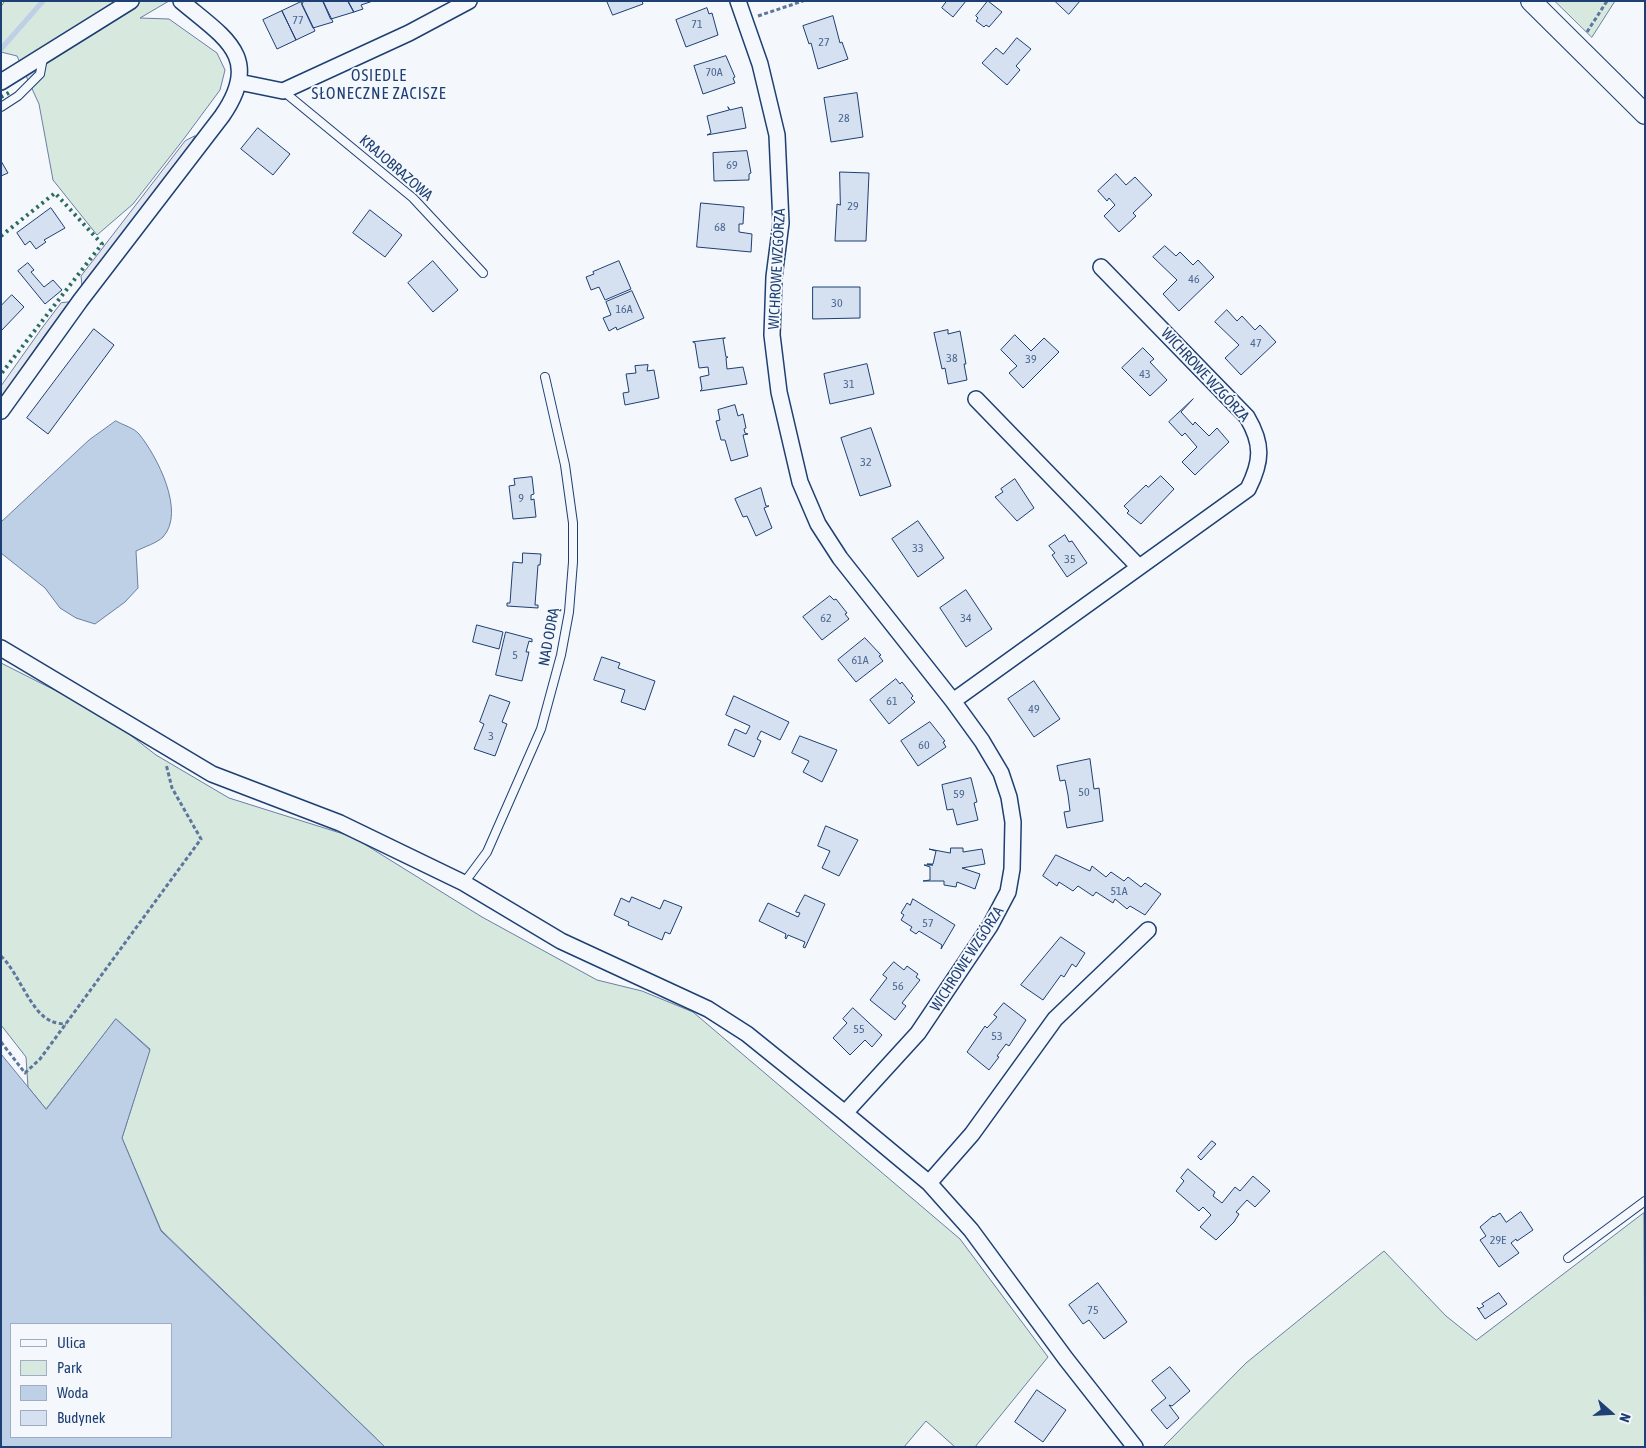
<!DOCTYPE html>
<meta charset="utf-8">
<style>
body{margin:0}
#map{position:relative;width:1646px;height:1448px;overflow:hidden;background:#f4f7fb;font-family:"Asap Condensed",sans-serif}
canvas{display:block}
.frame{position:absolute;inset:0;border:2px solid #1d3f73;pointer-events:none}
.legend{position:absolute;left:10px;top:1323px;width:162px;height:115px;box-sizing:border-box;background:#f4f7fb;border:1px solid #9eadc5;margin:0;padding:6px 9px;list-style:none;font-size:15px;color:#1d3f73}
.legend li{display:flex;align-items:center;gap:10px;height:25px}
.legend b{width:25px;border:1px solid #9eadc5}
.north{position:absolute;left:1586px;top:1388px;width:50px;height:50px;-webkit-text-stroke:4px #f4f7fb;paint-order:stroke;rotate:109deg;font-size:14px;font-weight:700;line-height:20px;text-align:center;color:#1d3f73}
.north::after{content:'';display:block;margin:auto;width:18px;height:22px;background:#1d3f73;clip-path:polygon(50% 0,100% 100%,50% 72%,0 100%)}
</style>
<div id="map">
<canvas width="1646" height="1448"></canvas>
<div class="frame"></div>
<ul class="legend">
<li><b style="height:6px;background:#f4f7fb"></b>Ulica</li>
<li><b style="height:14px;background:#d7e8df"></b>Park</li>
<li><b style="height:14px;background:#bed0e5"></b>Woda</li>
<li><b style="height:14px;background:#d5e0f0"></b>Budynek</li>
</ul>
<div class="north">N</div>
</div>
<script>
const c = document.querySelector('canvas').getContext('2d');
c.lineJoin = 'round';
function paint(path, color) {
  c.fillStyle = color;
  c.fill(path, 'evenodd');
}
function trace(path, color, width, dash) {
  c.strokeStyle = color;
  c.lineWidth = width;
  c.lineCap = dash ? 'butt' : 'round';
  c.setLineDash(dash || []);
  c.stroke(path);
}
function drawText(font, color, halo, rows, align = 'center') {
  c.font = font + ' "Asap Condensed",sans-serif';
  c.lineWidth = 4;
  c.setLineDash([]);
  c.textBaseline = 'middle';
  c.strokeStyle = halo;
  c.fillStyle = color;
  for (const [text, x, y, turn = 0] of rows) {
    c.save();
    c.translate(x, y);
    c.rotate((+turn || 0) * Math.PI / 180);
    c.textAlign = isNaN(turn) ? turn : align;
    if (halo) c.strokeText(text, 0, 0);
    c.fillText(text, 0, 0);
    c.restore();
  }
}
const green = new Path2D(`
 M5,1H169L140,18L169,19L217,53L225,70L220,90L183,140L133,204L97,235L53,180L39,104L17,56L1,52V7Z
 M1555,1H1615L1592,37Z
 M1,663L106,716L156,755L229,798L353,837L482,917L597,980L642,991L693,1012L960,1239L1048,1357L975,1447H955L926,1421L904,1447H385L161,1230L122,1138L150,1049L116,1019L46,1109L28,1087L26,1057L1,1025Z
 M1644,1213L1645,1447H1163L1246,1363L1384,1251L1446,1316L1476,1340Z`);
const parking = new Path2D(`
 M195,136L189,147L82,286L81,276L185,141Z
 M71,302L47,332L1,398V386L42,328L61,303Z`);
const water = new Path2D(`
 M116,421C123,425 134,428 139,434C157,456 186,512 163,537C157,543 144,547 136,551L138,588L125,602L95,624L76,618L60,608L45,588L1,553V522L89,440Z
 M116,1019L150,1050L122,1138L161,1231L385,1447H1V1054L46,1109ZM11,1324H171V1437H11Z`);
const stream = new Path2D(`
 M1,49L43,1`);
const building = new Path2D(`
 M304,1H323L333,22L313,28L302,5Z
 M323,1H348L354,12L331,19Z
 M348,1H373L361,5L363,9L354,12Z
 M607,1H642L643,4L613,15Z
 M947,1H966L953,17L942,8Z
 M988,1L1002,12L989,27L986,25L984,27L976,21L978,18L976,16Z
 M1055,1H1080L1069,14Z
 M301,2L315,31L296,40L282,11Z
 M707,8L709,14L712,13L718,35L686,47L676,20Z
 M282,11L296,40L277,49L263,20Z
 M833,16L840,43L842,42L848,59L818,69L811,43L809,44L803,26Z
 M1017,38L1031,49L1016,66L1020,70L1007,85L982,63L996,48L1003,54Z
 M726,56L735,77L733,78L735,83L703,94L694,66Z
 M857,93L863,137L831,142L824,98Z
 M728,107L730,110L742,107L746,128L707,135L711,133L707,116L729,110Z
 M258,128L290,154L273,175L241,149Z
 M747,151L751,173L749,174V180L714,181L713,153Z
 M1,161L8,173L1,176Z
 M840,172L869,173L866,241H835L837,204L840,205Z
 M1116,174L1126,185L1135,177L1152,195L1133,213L1136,216L1119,232L1104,216L1115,205L1109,198L1107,201L1098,191Z
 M701,203L744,207L743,224H739V232L752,234L751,252L697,247Z
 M51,208L65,228L44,240L46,242L36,249L30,241L25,245L17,233Z
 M370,210L402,235L385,257L353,233Z
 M1165,246L1176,256L1180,252L1193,265L1198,260L1214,277L1179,311L1163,294L1177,280L1153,257Z
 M433,261L458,290L433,312L408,283Z
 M619,261L631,289L605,300L599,287L591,290L586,277L594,274L593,272Z
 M28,263L34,270L31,272L44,287L53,280L62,290L45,304L18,271Z
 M813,287H860V318L813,319Z
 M632,291L644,318L617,330L616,327L609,331L603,318L611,315L606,302Z
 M12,295L24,307L1,331V306Z
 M1227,310L1237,321L1242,316L1255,330L1260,325L1276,342L1241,375L1225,358L1239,345L1215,322Z
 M94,329L114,345L48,434L27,418Z
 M948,330V334L960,331L966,364H964L967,380L948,384L945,368L942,369L934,333Z
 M1015,335L1031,351L1044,338L1059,352L1023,388L1009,373L1017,366L1001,350Z
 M725,338L723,339L726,357H728L726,358L727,369L743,367L747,384L700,391L702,389L700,377L709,375L708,367L699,368L695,343L693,342Z
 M1143,348L1154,359L1150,362L1167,380L1150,396L1122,368Z
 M867,364L874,394L830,404L824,374Z
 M648,365L647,371L654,370L659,398L625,405L623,393L629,392L626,374L636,373L635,366Z
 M1193,399L1181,412L1193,425L1195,422L1209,436L1217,428L1229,442L1195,475L1182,462L1197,447L1185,433L1182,436L1169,422Z
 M735,405L738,416L743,414L746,428L744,429L745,433L748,434L743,435L748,456L731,461L725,440H721L716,421L720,420L718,410Z
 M871,428L891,486L860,496L841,438Z
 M1161,476L1174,489L1141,524L1127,513L1129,511L1124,506L1146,485L1148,487Z
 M532,477L534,494L531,495V500L534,499L536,517L513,519L509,486L515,485L514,479Z
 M1015,479L1034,508L1017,521L995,497L1003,492L1001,489Z
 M761,488L766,506H769L764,508L772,528L756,536L747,516L743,517L735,499Z
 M918,521L944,558L918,577L892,539Z
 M1065,535L1069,542L1072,541L1087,563L1067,577L1052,555L1055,553L1049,546Z
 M523,553L541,554L540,565H538L535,605H538V608L507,606V603H510L513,562L522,563Z
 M966,590L992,629L966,647L940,608Z
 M830,596L834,600L836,599L847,613L845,614L849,619L822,640L803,617Z
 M477,625L503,632L499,649L473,642Z
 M506,632L532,639V642L529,641L526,652H529L522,681L496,675Z
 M865,638L881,655L879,656L883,661L856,682L838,660Z
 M602,657L620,663L618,668L655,681L645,710L621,702L625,690L594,680Z
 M896,679L900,684L902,682L913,696L911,698L915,702L889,724L870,700Z
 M1034,681L1060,719L1034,737L1008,699Z
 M490,695L510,702L502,722L507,724L495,756L474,749L484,724L480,722Z
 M734,696L789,722L780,740L761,731L757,739L761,741L754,757L728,745L735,729L746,734L750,726L726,715Z
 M930,722L945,741L943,742L946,747L918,766L901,741Z
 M800,736L837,750L822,782L803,772L809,761L792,753Z
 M1090,759L1094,789L1099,788L1103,821L1067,828L1064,812L1070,811L1068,795L1065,780L1060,781L1057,766Z
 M971,778L977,802L974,803L978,820L957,825L953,809L947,810L942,785Z
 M826,826L858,840L839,876L822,868L830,851L818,846Z
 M951,848H963V852L982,849L985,864L962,868L980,874L975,889L957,882L956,887L944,885V881H923L930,880V867L924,865H933L927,864H933L936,851L929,849L950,853Z
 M1056,855L1090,871L1092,866L1106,877L1111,872L1124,881L1128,877L1141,887L1145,883L1161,894L1145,915L1130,906L1127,909L1115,899L1113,903L1096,892L1093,896L1078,886L1073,891L1059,882L1057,886L1043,876Z
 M805,895L825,904L805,948L803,947L805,942L788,935L786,939L785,938L786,934L759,921L768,903L798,917L800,913L796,912Z
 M632,897L660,909L664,900L682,907L670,934L665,932L662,940L628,925L629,922L614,915L621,898L629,902Z
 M913,899L955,925L941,949L942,945L919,931L916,934L910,930L912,927L901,920L904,915L901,913L907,903L910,905Z
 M1061,937L1085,953L1076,967L1072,964L1064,977L1061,975L1043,1000L1021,985Z
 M894,962L904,970L907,966L918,974L916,977L920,980L902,1003L906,1006L895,1020L870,1000L887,978L883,975Z
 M1004,1003L1026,1020L1009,1046L1006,1044L997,1056L999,1057L989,1070L967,1052L985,1026L987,1028L997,1017L994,1015Z
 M853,1008L882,1035L872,1047L865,1040L850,1055L833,1038L847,1023L843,1019Z
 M1212,1141L1216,1144L1201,1160L1198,1157Z
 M1188,1169L1215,1192L1213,1196L1222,1203L1235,1187L1240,1191L1253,1176L1270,1191L1255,1207L1247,1200L1236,1212L1239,1214L1234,1222L1216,1240L1200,1227L1211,1215L1203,1207L1199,1211L1176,1191L1184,1181L1181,1178Z
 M1521,1212L1533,1230L1517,1241L1516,1239L1511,1243L1519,1253L1499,1267L1480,1240L1486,1236L1480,1227L1493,1216L1494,1217L1500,1213L1506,1222Z
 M1098,1283L1127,1322L1104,1339L1089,1320L1083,1324L1069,1305Z
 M1499,1293L1507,1304L1485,1319L1477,1307L1479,1309L1484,1306L1482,1304Z
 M1170,1367L1190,1391L1172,1406L1169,1405L1179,1418L1167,1429L1151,1410L1166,1398L1152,1381Z
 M1037,1390L1066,1410L1043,1442L1015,1422Z`);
const path = new Path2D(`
 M758,16L803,1
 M1587,32L1607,1
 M1,956C19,973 30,1012 51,1021C55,1023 61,1024 66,1024
 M1,1042L25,1073L40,1059L201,839L172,788L166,764`);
const service = new Path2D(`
 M283,91L413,198L483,273
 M1,107L18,96L40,74L43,58
 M464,883L487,852L541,729L561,655L569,612L573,562V523L565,465L545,377
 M1568,1258L1645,1201`);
const minor = new Path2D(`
 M738,1L760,64L777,135L781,223L774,277L772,335L779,392L800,482L818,524L840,558L953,701L982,741L1001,773L1009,797L1013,822L1012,869L1008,892L990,926L918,1033L845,1113
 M1,82L131,1
 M239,82L283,91L409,33L469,1
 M976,399L1139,567
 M1,411L80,301L222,116C263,57 225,38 181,1
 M1,648L212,774L340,823L464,883L561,941L708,1009L747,1034L845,1113L929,1183L945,1201L971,1230L1066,1359L1135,1447
 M953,701L1248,489C1262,461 1263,444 1247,417L1101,267
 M929,1183L972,1134L1055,1019L1148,930`);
const tertiary = new Path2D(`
 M1531,1L1645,114`);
const hedge = new Path2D(`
 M1,97L12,91
 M1,236L55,193L102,244L1,374`);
const numberNames = [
 ["77",298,20],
 ["71",697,24],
 ["27",824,42],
 ["70A",714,72],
 ["28",844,118],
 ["69",732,165],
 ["29",853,206],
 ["68",720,227],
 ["46",1194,279],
 ["30",837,303],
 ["16A",624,309],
 ["47",1256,343],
 ["38",952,358],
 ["39",1031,359],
 ["43",1145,374],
 ["31",849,384],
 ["32",866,462],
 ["9",521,498],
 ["33",918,548],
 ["35",1070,559],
 ["62",826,618],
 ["34",966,618],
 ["5",515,655],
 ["61A",860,660],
 ["61",892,701],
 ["49",1034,709],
 ["3",491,736],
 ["60",924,745],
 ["50",1084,792],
 ["59",959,794],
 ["51A",1119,891],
 ["57",928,923],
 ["56",898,986],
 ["55",859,1029],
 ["53",997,1036],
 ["29E",1498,1240],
 ["75",1093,1310]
];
const streetNames = [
 ["KRAJOBRAZOWA",396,168,41],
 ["WICHROWE WZGÓRZA",777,269,-87],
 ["WICHROWE WZGÓRZA",1205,375,47],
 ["NAD ODRĄ",549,637,-80],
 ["WICHROWE WZGÓRZA",967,959,-57]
];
const neighbourhoodNames = [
 ["OSIEDLE",379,76],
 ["SŁONECZNE ZACISZE",379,94]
];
paint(green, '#d7e8df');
trace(green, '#687fa3', 1);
paint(parking, '#e3e8f0');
trace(parking, '#687fa3', 1);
paint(water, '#bed0e5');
trace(water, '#687fa3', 1);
trace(stream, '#bed0e5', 5);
paint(building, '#d5e0f0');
trace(building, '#1d3f73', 1);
trace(service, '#1d3f73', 10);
trace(minor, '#1d3f73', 18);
trace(tertiary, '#1d3f73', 22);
trace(path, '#5e769c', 3, [4, 2.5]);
trace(service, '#f4f7fb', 8);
trace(minor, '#f4f7fb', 15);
trace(tertiary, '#f4f7fb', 20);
trace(hedge, '#2c6c60', 4, [2.5, 4]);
drawText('12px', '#4b6792', null, numberNames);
drawText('15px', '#1d3f73', '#f4f7fb', streetNames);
c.letterSpacing = '1px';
drawText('16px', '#1d3f73', '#f4f7fb', neighbourhoodNames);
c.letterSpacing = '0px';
</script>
